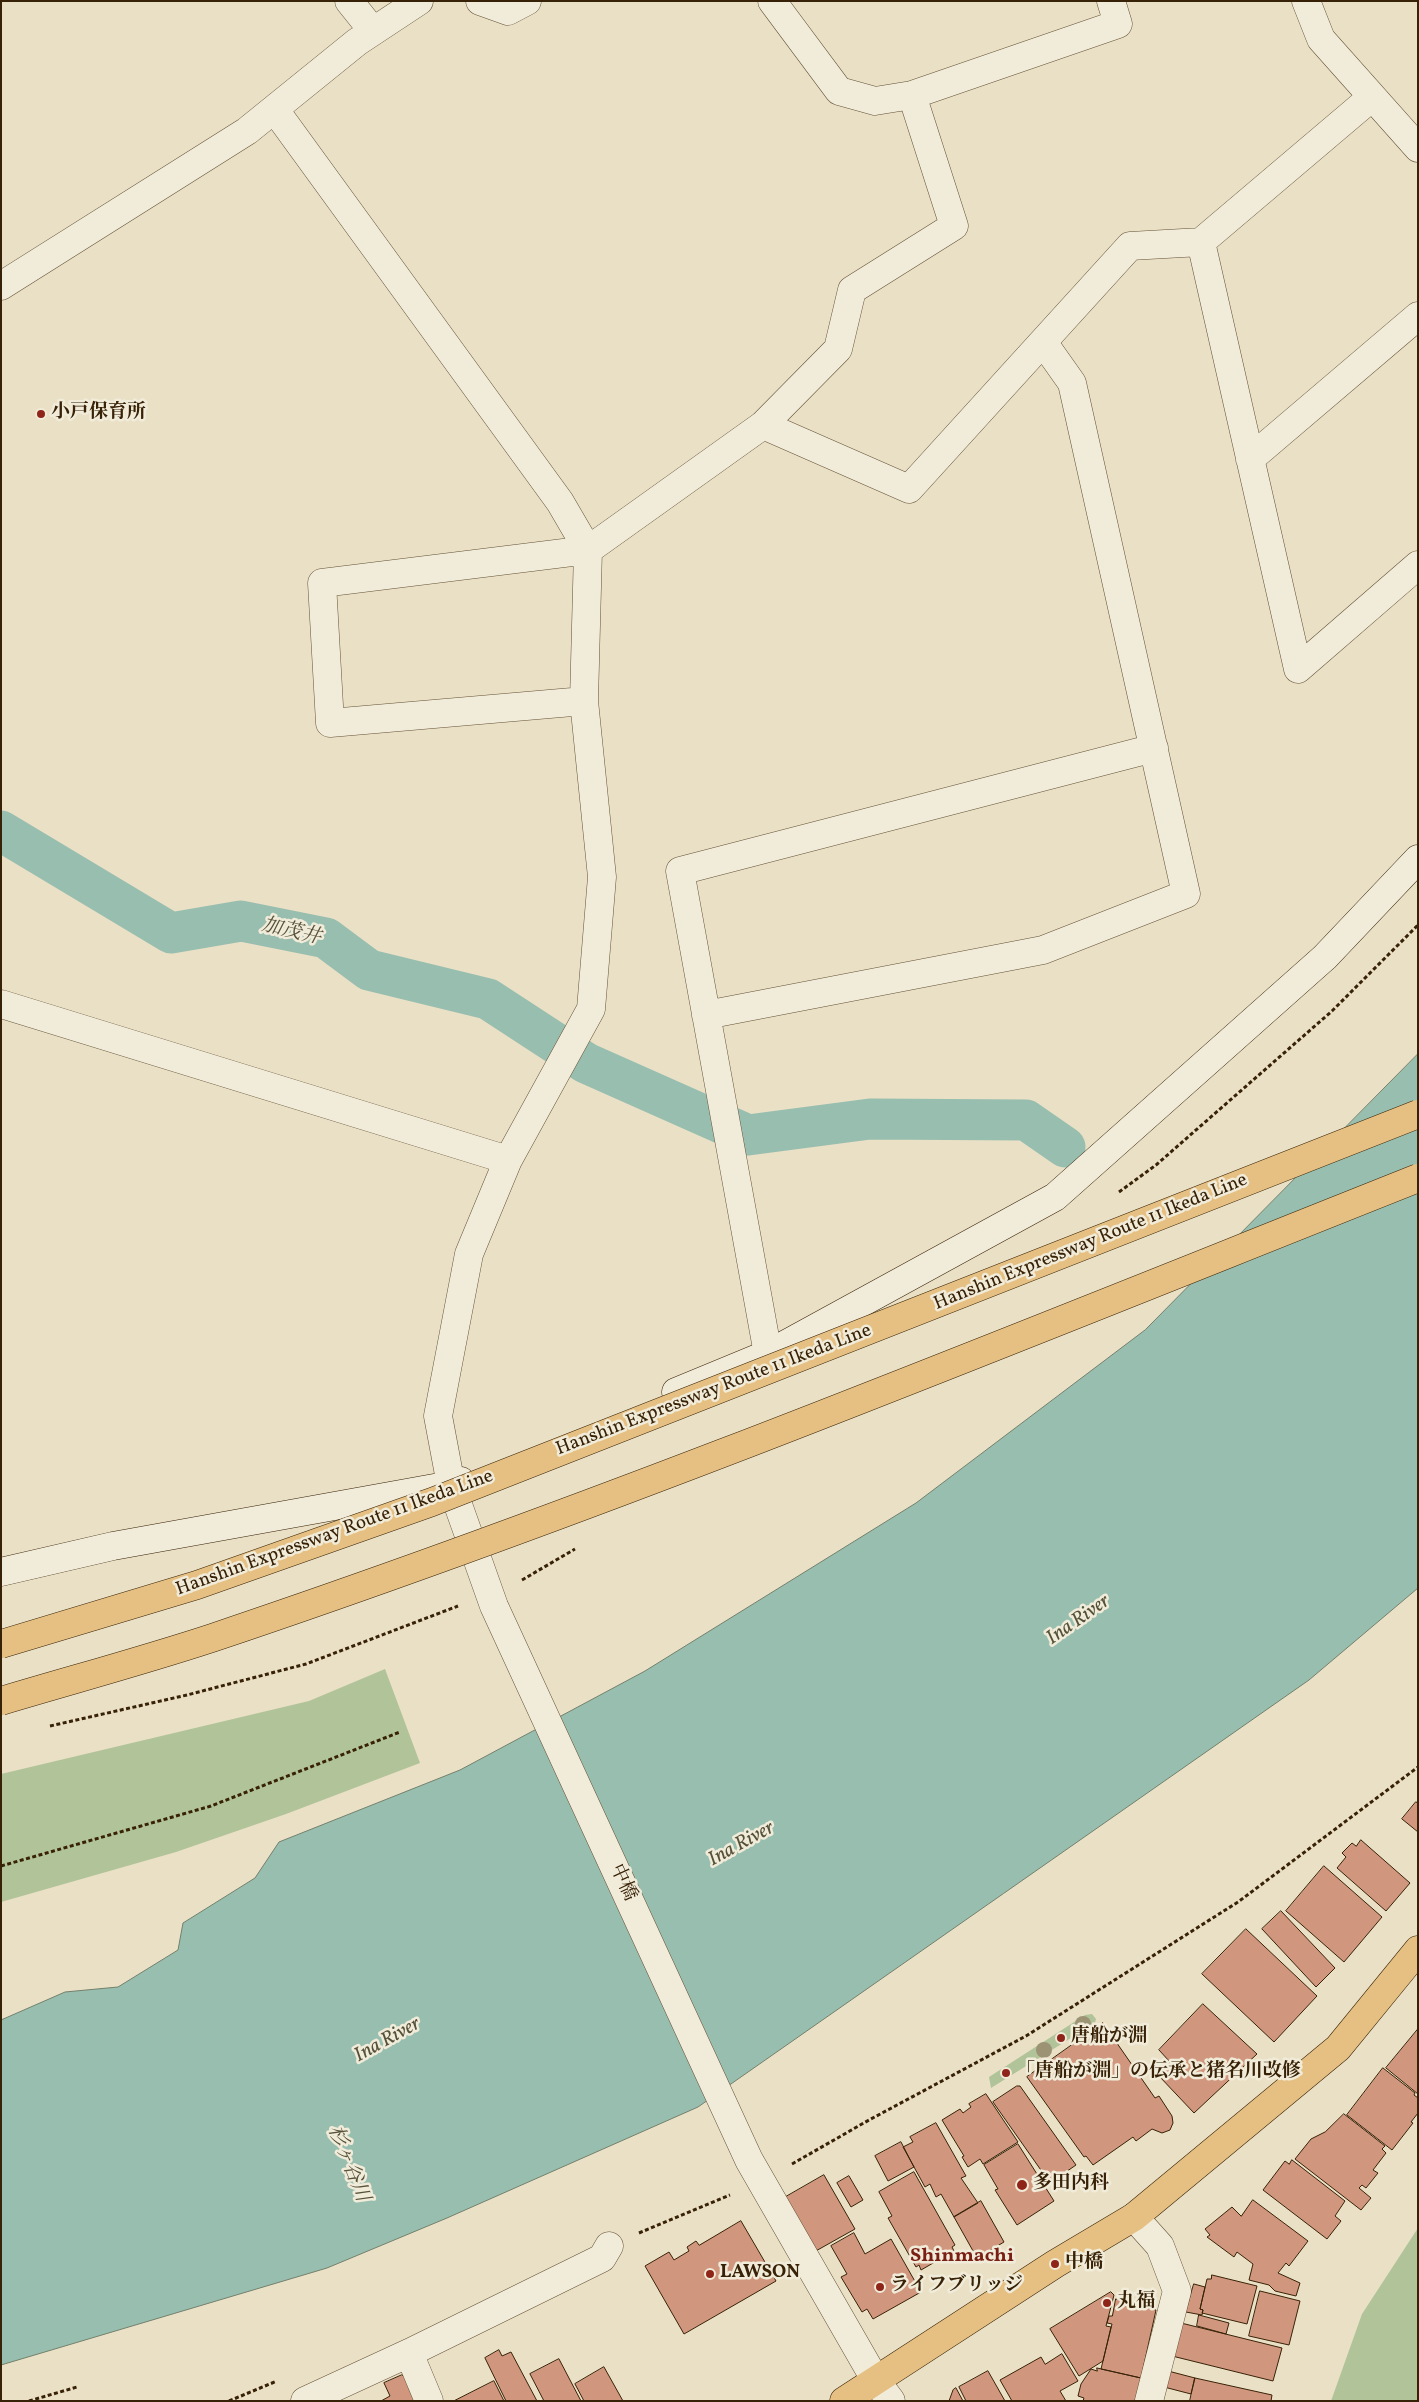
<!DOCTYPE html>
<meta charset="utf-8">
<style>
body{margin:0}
#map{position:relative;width:1419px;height:2402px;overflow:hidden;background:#eae0c5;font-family:Vollkorn,serif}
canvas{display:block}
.frame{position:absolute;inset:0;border:2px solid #382207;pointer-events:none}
</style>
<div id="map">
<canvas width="1419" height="2402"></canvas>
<div class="frame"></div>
</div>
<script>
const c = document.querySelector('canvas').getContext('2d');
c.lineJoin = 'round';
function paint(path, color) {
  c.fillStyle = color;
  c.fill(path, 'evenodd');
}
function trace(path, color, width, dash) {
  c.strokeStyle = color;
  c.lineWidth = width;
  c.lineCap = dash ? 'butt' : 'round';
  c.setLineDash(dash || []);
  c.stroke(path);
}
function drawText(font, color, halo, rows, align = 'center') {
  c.font = font + ' Vollkorn,"Noto Serif JP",serif';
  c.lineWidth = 5;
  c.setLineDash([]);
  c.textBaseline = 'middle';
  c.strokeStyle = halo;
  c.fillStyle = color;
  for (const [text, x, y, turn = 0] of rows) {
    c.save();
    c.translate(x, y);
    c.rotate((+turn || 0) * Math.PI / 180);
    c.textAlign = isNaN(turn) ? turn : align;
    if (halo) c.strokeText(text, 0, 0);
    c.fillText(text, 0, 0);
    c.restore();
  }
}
const green = new Path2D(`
 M385,1669L420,1763L286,1814L176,1852L1,1902V1774L309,1701Z
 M1092,2014L1096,2019L1095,2023L991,2088L989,2077L1085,2015Z
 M1418,2228V2401H1331L1362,2314Z`);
const water = new Path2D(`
 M1418,1054V1588L1309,1680L698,2107L447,2218L327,2268L1,2365V2020L65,1992L118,1987L178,1950L183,1923L255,1878L279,1842L460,1770L645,1671L916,1503L1145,1330Z`);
const canal = new Path2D(`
 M1,831L171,933L241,921L326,938L369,970L488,999L586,1063L748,1135L870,1119L1026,1120L1065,1147`);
const building = new Path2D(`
 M1416,1802L1418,1803V1832L1402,1819Z
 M1361,1840L1410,1883L1386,1911L1337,1868L1346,1857L1342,1853L1352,1843L1356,1846Z
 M1324,1866L1382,1917L1344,1962L1286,1911Z
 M1281,1911L1335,1968L1316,1987L1262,1929Z
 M1246,1929L1317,1996L1274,2042L1202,1974Z
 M1203,2004L1257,2054L1194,2113L1159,2076L1169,2066L1168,2065L1170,2062L1159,2050Z
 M1103,2023L1155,2098L1159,2096L1172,2116L1173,2123L1170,2130L1162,2133L1152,2129L1136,2141L1133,2137L1093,2165L1086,2156L1084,2157L1027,2077Z
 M1418,2029V2094L1386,2068Z
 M1383,2068L1415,2093L1414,2095L1418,2098V2113L1411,2122L1413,2123L1392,2150L1347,2115Z
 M1017,2086H1020L1076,2165L1050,2183L993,2102Z
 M986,2094L1018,2142L983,2164L980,2159L968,2167L962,2157L964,2156L942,2120L960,2109L963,2113L971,2107L969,2104Z
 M1344,2114L1385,2146L1382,2149L1386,2153L1373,2170L1378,2173L1366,2188L1362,2185L1359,2188L1371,2198L1361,2210L1295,2159L1311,2139L1325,2132Z
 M936,2123L966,2176L961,2178L978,2203L954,2217L941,2194L936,2197L930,2184L925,2187L903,2147L913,2142L910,2137Z
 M901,2142L914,2167L888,2181L875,2156Z
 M1018,2144L1054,2201L1017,2225L995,2190L998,2189L984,2165Z
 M1292,2160L1345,2201L1335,2216L1341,2221L1327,2239L1263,2190L1285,2161L1289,2164Z
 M914,2172L955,2245L952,2247L954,2251L921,2270L919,2265L916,2267L888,2218L892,2216L879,2192Z
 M824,2175L855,2229L814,2252L784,2198Z
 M849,2176L863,2200L851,2207L837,2183Z
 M1253,2200L1308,2241L1289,2266L1286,2263L1278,2273L1300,2283L1296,2296L1275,2291L1269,2285L1249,2280L1253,2264L1237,2252L1234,2257L1207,2237L1210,2235L1205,2229L1232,2207L1241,2216Z
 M981,2201L1004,2242L977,2258L954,2217Z
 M741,2221L776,2281L684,2334L645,2266L669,2252L674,2260L689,2251L687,2247L696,2241L699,2245Z
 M854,2233L865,2254L891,2239L921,2292L873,2319L867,2309L862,2312L841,2277L847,2274L831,2246Z
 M1212,2275L1257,2286L1247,2324L1202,2313L1203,2310L1200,2309L1207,2279H1211Z
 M1194,2284L1205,2287L1200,2309L1203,2310L1202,2315L1186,2312Z
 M1260,2291L1300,2301L1289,2345L1249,2336Z
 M1111,2292L1114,2295L1106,2326L1111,2327L1103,2361L1079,2376L1050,2329Z
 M1116,2299L1156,2310L1141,2378L1101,2369L1112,2324L1107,2323L1109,2316H1112Z
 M1199,2315L1229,2323L1226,2334L1197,2326Z
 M1181,2323L1282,2348L1273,2381L1172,2356Z
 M499,2350L502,2356L511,2352L537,2401H506L485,2358Z
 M1062,2354L1078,2381L1060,2391L1066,2401H1012L1000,2380L1041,2357L1045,2364Z
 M559,2359L581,2401H544L530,2374Z
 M604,2367L623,2401H584L575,2384Z
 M1097,2368L1141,2378L1135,2401H1083L1084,2398L1078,2396L1081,2384L1091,2369L1097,2371Z
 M988,2371L1005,2401H966L959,2387Z
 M1168,2371L1195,2378L1191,2394L1164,2387Z
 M402,2375L406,2377L420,2401H381L390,2396L384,2383Z
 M1195,2378L1272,2395L1271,2401H1190Z
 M494,2381L504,2401H454Z
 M956,2388L963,2401H949L953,2390Z`);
const path = new Path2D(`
 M1119,1192L1156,1165L1332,1011L1418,925
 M522,1580L575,1549
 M50,1726L187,1695L306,1664L458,1606
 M1,1866L211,1806L400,1732
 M792,2164L869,2120L1026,2036L1238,1902L1418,1767
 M639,2233L730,2195
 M29,2401L77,2387
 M229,2401L277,2381`);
const street = new Path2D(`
 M349,1L373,31
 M480,1L508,11L527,1
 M772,1L839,91L875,101L912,95L1118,24L1111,1
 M1306,1L1321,39L1418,148
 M275,110L560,502L588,550L584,701L602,877L591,1009L508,1160L469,1254L438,1416L451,1485L494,1606L749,2160L876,2381L891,2401
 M1201,242L1298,669L1418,565
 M1,286L247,131L357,42L419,1
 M763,425L909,489L1130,246L1201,242L1372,97
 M1250,459L1418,316
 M584,701L330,723L322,583L588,550L763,425L838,349L852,290L954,226L912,95
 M1,1004L508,1160
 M706,1015L1043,950L1186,894L1072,383L1043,342
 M768,1354L680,871L1154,748
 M1134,2217L1160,2246L1177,2291L1149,2401
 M409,2353L429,2401
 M305,2401L409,2353L602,2258L609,2246`);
const secondary = new Path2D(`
 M676,1392L768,1354L1055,1197L1325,957L1418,859
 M1,1572L113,1546L451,1485L461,1481`);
const highway = new Path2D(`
 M844,2401L1055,2264L1134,2217L1338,2048L1418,1950`);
const highwayBridge = new Path2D(`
 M1,1644L197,1585L432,1502L1418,1114
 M1,1701C71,1680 142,1661 212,1638C620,1501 1018,1337 1418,1178`);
const trees = [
 [1083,2024],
 [1044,2050]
];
const markers = [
 [41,414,5,"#8f2418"],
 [1061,2038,5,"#8f2418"],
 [1006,2073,5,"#8f2418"],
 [1022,2185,6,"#8f2418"],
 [1055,2264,5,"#8f2418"],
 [710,2274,5,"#8f2418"],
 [880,2287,5,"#8f2418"],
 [1107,2303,5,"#8f2418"]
];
const poiNames = [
 ["小戸保育所",51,414],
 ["唐船が淵",1071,2038],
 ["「唐船が淵」の伝承と猪名川改修",1016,2073],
 ["多田内科",1033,2185],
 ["中橋",1065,2264],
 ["LAWSON",720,2274],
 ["ライフブリッジ",890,2287],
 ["丸福",1117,2303]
];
const streetNames = [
 ["Hanshin Expressway Route 11 Ikeda Line",1091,1243,-22],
 ["Hanshin Expressway Route 11 Ikeda Line",714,1391,-21],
 ["Hanshin Expressway Route 11 Ikeda Line",335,1534,-20],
 ["中橋",622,1883,65]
];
const waterNames = [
 ["加茂井",291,933,13],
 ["Ina River",1079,1621,-35],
 ["Ina River",742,1845,-29],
 ["Ina River",388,2041,-29],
 ["杉ヶ谷川",347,2164,68]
];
const neighbourhoodNames = [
 ["Shinmachi",962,2257]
];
paint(green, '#b1c398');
paint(water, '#98beaf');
trace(water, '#72806c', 1);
trace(canal, '#98beaf', 41);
paint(building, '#d0977e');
trace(building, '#382207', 1);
trace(street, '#645236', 29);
trace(secondary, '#382207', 29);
trace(highway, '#382207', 29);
trace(path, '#382207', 3, [4, 2.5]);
trace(street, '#f1ebd9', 28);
trace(secondary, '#f1ebd9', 28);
trace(highway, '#e5c082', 28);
trace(highwayBridge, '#382207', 29, []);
trace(highwayBridge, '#e5c082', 28);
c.fillStyle = '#9c9274';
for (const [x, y] of trees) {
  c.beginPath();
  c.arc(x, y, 8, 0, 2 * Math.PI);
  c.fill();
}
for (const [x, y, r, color] of markers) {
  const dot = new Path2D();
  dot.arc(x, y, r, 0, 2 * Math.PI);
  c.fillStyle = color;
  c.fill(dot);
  trace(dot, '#f1ebd9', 2);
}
drawText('bold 19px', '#382207', '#f1ebd9', poiNames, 'left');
drawText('19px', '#382207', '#f1ebd9', streetNames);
drawText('italic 20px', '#555139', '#f1ebd9', waterNames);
drawText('bold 20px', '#7a1f14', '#f1ebd9', neighbourhoodNames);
</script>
